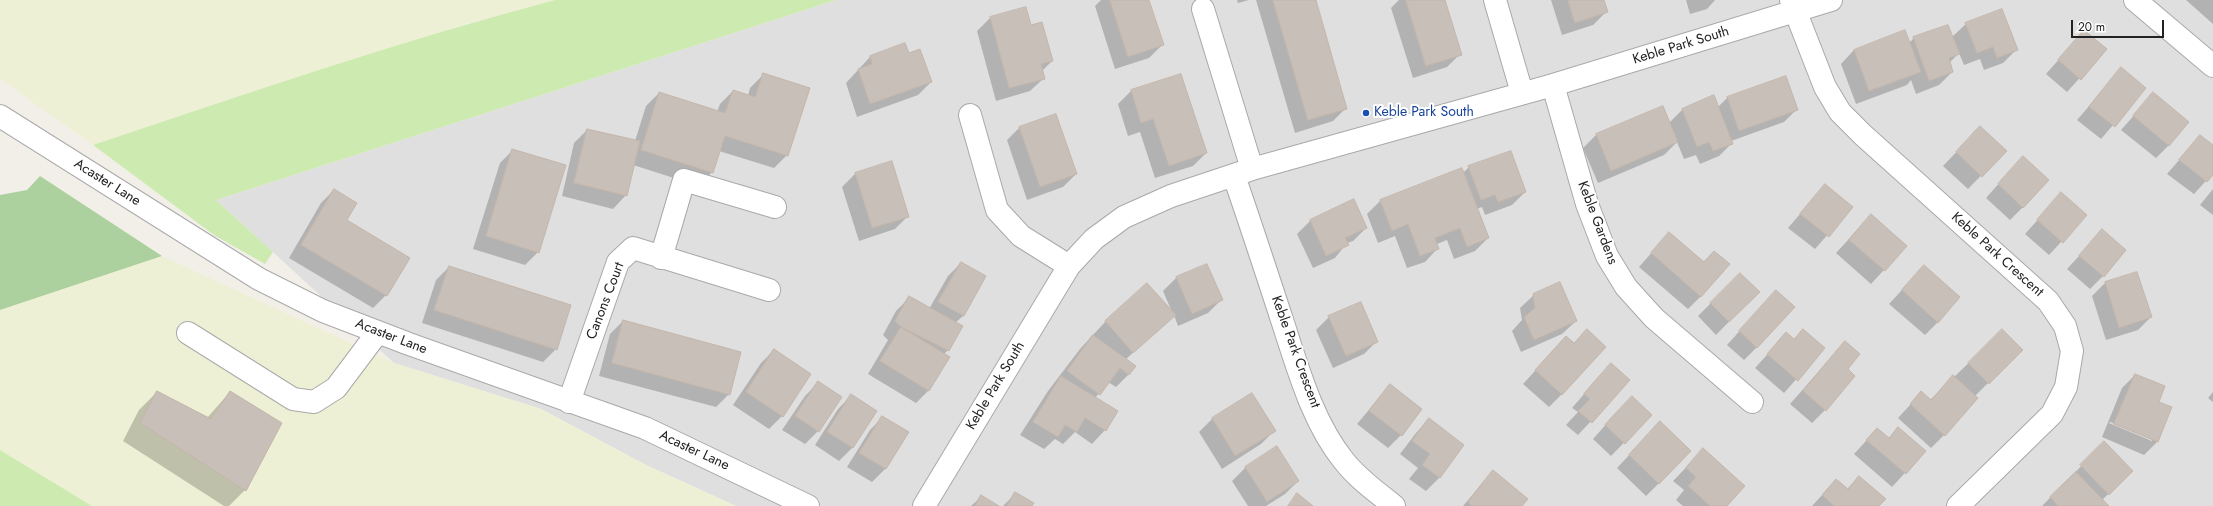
<!DOCTYPE html>
<style>
body{margin:0}
#map{position:relative;width:2213px;height:506px;overflow:hidden;background:#f2efe9;font-family:Jost,sans-serif}
canvas{display:block}
.scale{position:absolute;left:2071px;top:20px;width:93px;height:18px;box-sizing:border-box;border:2px solid #222;border-top:0;padding-left:5px;font-size:12px;line-height:14px;white-space:nowrap;color:#222;-webkit-text-stroke:3px #fff;paint-order:stroke}
</style>
<div id="map">
<canvas width="2213" height="506"></canvas>
<div class="scale">20 m</div>
</div>
<script>
const c = document.querySelector('canvas').getContext('2d');
c.lineJoin = 'round';
function paint(path, color) {
  c.fillStyle = color;
  c.fill(path, 'evenodd');
}
function trace(path, color, width, dash) {
  c.strokeStyle = color;
  c.lineWidth = width;
  c.lineCap = dash ? 'butt' : 'round';
  c.setLineDash(dash || []);
  c.stroke(path);
}
function drawText(font, color, halo, rows, align = 'center') {
  c.font = font + ' Jost,sans-serif';
  c.lineWidth = 4;
  c.setLineDash([]);
  c.textBaseline = 'middle';
  c.strokeStyle = halo;
  c.fillStyle = color;
  for (const [text, x, y, turn = 0] of rows) {
    c.save();
    c.translate(x, y);
    c.rotate((+turn || 0) * Math.PI / 180);
    c.textAlign = isNaN(turn) ? turn : align;
    if (halo) c.strokeText(text, 0, 0);
    c.fillText(text, 0, 0);
    c.restore();
  }
}
const residential = new Path2D(`
 M836,0H2213V506H736L646,465L541,409L394,363L216,200Z`);
const farmland = new Path2D(`
 M0,0H555L473,22L236,97L93,145L0,79Z
 M162,256L394,363L541,409L646,465L736,506H92L0,450V310Z`);
const grass = new Path2D(`
 M555,0H836L216,200L273,252L265,264L214,235L93,145C246,94 399,41 555,0Z
 M0,450L92,506H0Z`);
const forest = new Path2D(`
 M40,176L162,256L0,310V195L27,190Z`);
const shadow = new Path2D(`
 M1101,0H1148L1162,45L1149,58L1115,69L1095,6Z
 M1237,0H1249L1238,3Z
 M1256,0H1315L1346,108L1333,121L1295,133Z
 M1399,0H1444L1460,54L1447,67L1413,78L1391,8Z
 M1551,0H1603L1606,12L1593,25L1562,35Z
 M1686,0H1715L1707,9L1690,14Z
 M2186,0H2213V24Z
 M990,18L1030,26L1052,61L1042,71L1044,78L1030,91L996,101L977,31Z
 M1966,24L2016,50L2003,63L1984,70L1980,59L1964,65L1959,53L1949,63L1952,72L1939,85L1916,94L1911,80L1907,85L1856,104L1841,64L1854,50L1909,43L1914,38L1952,37Z
 M2084,31L2106,49L2067,92L2046,74Z
 M908,54L931,82L918,95L857,117L846,83L870,57Z
 M2121,69L2145,88L2101,139L2077,120Z
 M763,75L787,155L774,168L719,151L712,172L699,186L633,165L626,195L613,209L562,196L574,143L587,130L635,141L646,106L659,93L717,112L720,104L733,91L748,96L750,88Z
 M1180,75L1206,153L1193,166L1155,178L1140,132L1128,136L1118,104L1131,91Z
 M1785,77L1797,109L1784,122L1731,141L1732,143L1719,156L1700,164L1696,155L1684,159L1677,142L1664,155L1598,183L1583,148L1596,135L1662,107L1669,123L1682,110L1714,97L1718,107L1727,98Z
 M2153,94L2169,145L2156,158L2121,130Z
 M1020,127L1076,174L1063,187L1027,200L1007,140Z
 M2200,136L2213,146V173L2194,194L2167,174Z
 M1968,140L2005,151L1968,189L1943,166Z
 M513,150L538,252L525,265L473,249L500,163Z
 M892,163L908,216L895,229L859,241L842,187L855,174Z
 M1469,167L1525,192L1512,205L1485,215L1482,207L1477,209L1488,238L1475,251L1454,259L1447,240L1437,244L1438,248L1425,262L1407,268L1395,236L1378,243L1367,214L1380,201L1461,169L1463,173Z
 M2010,171L2023,207L2010,220L1986,198Z
 M1825,185L1852,207L1815,249L1788,228Z
 M2213,189V215L2200,205Z
 M334,190L345,220L386,295L373,308L289,258L321,203Z
 M2061,194L2086,215L2049,255L2025,234Z
 M1353,200L1366,228L1353,241L1347,243L1335,258L1313,268L1297,234L1310,221Z
 M1871,215L1906,246L1871,284L1836,253Z
 M2102,231L2103,276L2090,289L2067,269Z
 M1669,233L1703,262L1714,252L1701,296L1688,309L1639,267Z
 M961,263L985,277L963,316L955,323L948,350L944,354L929,390L916,403L868,374L888,340L883,335L896,311L909,298L929,309L948,276Z
 M1206,265L1221,300L1208,313L1178,326L1174,315L1125,360L1129,374L1116,387L1108,382L1095,398L1105,430L1092,444L1075,432L1063,444L1055,439L1044,449L1020,435L1048,391L1080,349L1105,322L1147,285L1172,312L1163,291L1176,278Z
 M1924,266L1938,322L1925,335L1889,304Z
 M449,267L556,349L543,362L422,323L436,280Z
 M2137,273L2151,317L2138,330L2106,340L2092,296L2105,283Z
 M1740,274L1758,292L1716,335L1698,316Z
 M1534,295L1576,321L1562,334L1521,352L1512,331L1522,320L1520,308Z
 M1763,305L1757,347L1744,360L1727,345Z
 M1329,317L1377,341L1364,354L1333,368L1316,330Z
 M623,321L729,394L716,407L599,376L610,334Z
 M2002,331L2021,350L1975,396L1944,435L1931,448L1898,418L1922,392L1930,400Z
 M1786,334L1793,340L1824,348L1784,393L1755,368Z
 M1566,337L1562,394L1549,407L1523,384Z
 M1845,342L1846,369L1825,410L1812,423L1790,404Z
 M774,350L782,416L769,429L733,405L761,363Z
 M2135,375L2157,403V442L2144,455L2102,437L2122,388ZM2110,422L2152,439V441L2109,423Z
 M1598,378L1629,380L1578,435L1566,425L1578,412L1572,408Z
 M818,383L841,397L818,431L805,444L782,430L805,396Z
 M1390,385L1421,409L1401,435L1388,448L1357,424Z
 M157,392L207,418L230,392L245,490L229,506H224L123,441L139,410Z
 M2213,392V402L2208,398Z
 M1251,394L1274,431L1261,444L1222,469L1199,432L1212,419Z
 M851,396L875,411L852,448L839,461L815,445L838,409Z
 M1619,410L1651,415L1611,456L1593,439Z
 M883,417L908,432L885,469L872,482L847,467L870,430Z
 M1429,419L1463,445L1439,478L1426,491L1409,479L1418,468L1400,454L1416,433Z
 M1898,428L1925,451L1892,487L1854,454L1877,429L1888,439Z
 M1647,436L1659,483L1646,496L1617,468Z
 M2104,443L2132,471L2102,500L2107,506H2042Z
 M1277,448L1298,481L1285,494L1266,506H1248L1232,481L1245,468Z
 M1703,450L1726,506H1683L1676,500L1684,490L1673,481Z
 M1494,472L1521,506H1463L1481,485Z
 M1859,477L1878,506H1812L1836,480L1847,489Z
 M1016,493L1031,506H1003Z
 M981,497L997,506H971Z`);
const building = new Path2D(`
 M1110,0H1149L1164,45L1128,57Z
 M1273,0H1316L1347,109L1308,120Z
 M1406,0H1445L1462,55L1426,66Z
 M1568,0H1604L1608,12L1575,23Z
 M1026,7L1031,25L1042,22L1053,61L1041,64L1045,79L1009,88L990,17Z
 M2002,9L2018,50L1997,58L1993,47L1977,53L1965,23Z
 M1948,25L1960,54L1949,58L1953,72L1929,81L1913,37Z
 M1905,30L1921,72L1869,91L1854,50Z
 M2084,30L2107,49L2081,80L2058,60Z
 M905,43L909,53L920,49L932,82L870,104L858,69L872,64L870,56Z
 M2121,67L2146,88L2115,127L2089,107Z
 M763,73L810,88L788,156L725,136L713,173L641,150L659,92L725,113L733,90L755,97Z
 M1181,74L1207,153L1169,166L1153,119L1141,123L1131,90Z
 M1786,76L1798,110L1739,131L1727,97Z
 M2153,92L2189,122L2169,146L2133,116Z
 M1714,95L1733,144L1713,151L1709,142L1697,147L1682,109Z
 M1663,106L1678,142L1611,171L1596,134Z
 M1056,114L1077,174L1040,187L1019,127Z
 M1980,126L2007,151L1982,177L1956,152Z
 M587,129L640,141L627,196L574,183Z
 M2200,135L2213,145V175L2207,182L2179,160Z
 M512,149L566,165L539,253L486,236Z
 M1511,151L1526,192L1498,202L1495,195L1481,200L1468,166Z
 M2023,156L2049,180L2023,208L1998,184Z
 M892,161L909,217L872,228L855,173Z
 M1462,168L1489,238L1467,247L1460,228L1435,238L1439,249L1420,256L1408,224L1392,231L1380,200Z
 M1825,184L1853,207L1829,237L1800,214Z
 M334,189L357,203L347,220L410,258L387,296L301,245Z
 M2061,192L2087,215L2063,243L2037,220Z
 M1354,199L1367,228L1345,238L1349,245L1326,256L1310,220Z
 M1871,214L1907,246L1885,271L1849,240Z
 M2102,229L2126,250L2104,277L2079,256Z
 M1669,232L1704,262L1714,251L1730,264L1701,297L1651,253Z
 M961,262L986,276L964,316L938,302Z
 M1207,264L1223,300L1192,314L1176,277Z
 M1924,265L1960,297L1938,323L1902,290Z
 M449,266L571,305L557,350L434,310Z
 M2137,272L2152,317L2119,328L2105,282Z
 M1740,273L1760,292L1729,322L1710,303Z
 M1560,282L1577,321L1534,340L1524,317L1535,308L1533,294Z
 M1147,283L1176,315L1133,353L1105,321Z
 M1776,290L1795,307L1757,348L1739,331Z
 M909,296L963,326L949,351L901,327L895,321Z
 M1361,302L1378,342L1346,356L1328,316Z
 M623,320L741,352L730,395L612,363Z
 M901,327L950,357L929,391L880,361Z
 M1587,329L1606,347L1562,395L1535,370L1566,336L1574,343Z
 M1803,329L1825,348L1798,381L1767,354L1786,332L1794,339Z
 M2002,329L2023,350L1989,384L1968,363Z
 M1093,335L1136,366L1129,375L1120,368L1100,395L1067,371Z
 M1845,341L1860,354L1848,369L1855,376L1826,411L1803,391Z
 M774,349L811,374L783,417L746,392Z
 M1611,363L1630,380L1592,423L1578,411L1590,399L1584,394Z
 M2135,374L2165,386L2159,402L2172,407L2158,442L2114,424Z
 M1953,375L1978,398L1945,436L1910,404L1921,391L1931,400Z
 M1061,376L1118,411L1106,431L1085,418L1077,432L1065,425L1058,437L1033,422Z
 M818,381L842,397L819,432L795,416Z
 M1390,384L1422,409L1402,436L1369,411Z
 M157,391L211,419L230,391L282,423L246,491L140,423Z
 M1252,393L1276,431L1235,456L1212,418Z
 M851,394L877,411L853,448L827,432Z
 M1632,396L1652,415L1625,444L1605,425Z
 M882,416L909,432L886,469L859,453Z
 M1429,418L1464,445L1440,478L1422,465L1430,454L1412,441Z
 M1660,421L1691,451L1659,484L1629,455Z
 M1898,427L1926,451L1906,474L1866,440L1877,428L1889,438Z
 M2104,441L2133,471L2109,495L2080,465Z
 M1277,446L1299,481L1267,502L1245,467Z
 M1703,448L1745,486L1727,506H1710L1688,486L1696,477L1686,468Z
 M1493,470L1528,499L1522,506H1472L1468,502Z
 M2076,472L2109,506H2058L2050,497Z
 M1859,476L1886,499L1879,506H1834L1822,495L1836,479L1848,489Z
 M1015,492L1034,503L1032,506H1007Z
 M1297,493L1313,506H1288Z
 M981,495L999,506H975Z`);
const minor = new Path2D(`
 M1495,0L1522,93
 M1791,0L1825,87L1840,112L1863,135L2048,301L2065,326L2072,351L2066,387L2052,414L1958,506
 M2135,0L2213,66
 M1203,9L1252,169
 M1553,85L1587,204L1607,256L1626,287L1654,318L1752,402
 M970,115L997,210L1021,236L1069,266
 M0,116L259,279L323,311L409,344L645,428L808,506
 M1234,176C1251,225 1267,274 1283,323C1298,369 1313,423 1344,461C1358,479 1377,492 1394,506
 M661,258L684,180L775,207
 M188,333L293,399L314,402L336,388L378,332
 M569,402L618,262L633,248L769,290
 M924,506L1069,266L1094,239L1124,217L1171,196L1252,169L1553,85L1831,0`);
const markers = [
 [1366,113,4,"#1a4fb4"]
];
const streetNames = [
 ["Keble Park South",1681,46,-17],
 ["Acaster Lane",107,183,32],
 ["Keble Gardens",1597,223,69],
 ["Keble Park Crescent",1997,255,42],
 ["Canons Court",606,301,-69],
 ["Acaster Lane",391,337,21],
 ["Keble Park Crescent",1295,352,70],
 ["Keble Park South",996,386,-59],
 ["Acaster Lane",694,451,25]
];
const transitNames = [
 ["Keble Park South",1374,113]
];
paint(residential, '#e0dfdf');
paint(farmland, '#eef0d5');
paint(grass, '#cdebb0');
paint(forest, '#add19e');
paint(shadow, '#0003');
paint(building, '#c7bfb8');
trace(building, '#c4b6ab', 1);
trace(minor, '#a9a9a9', 24);
trace(minor, '#fff', 22);
for (const [x, y, r, color] of markers) {
  const dot = new Path2D();
  dot.arc(x, y, r, 0, 2 * Math.PI);
  c.fillStyle = color;
  c.fill(dot);
  trace(dot, '#fff', 1.5);
}
drawText('14px', '#222', '#fff', streetNames);
drawText('14px', '#164399', '#fff', transitNames, 'left');
</script>
